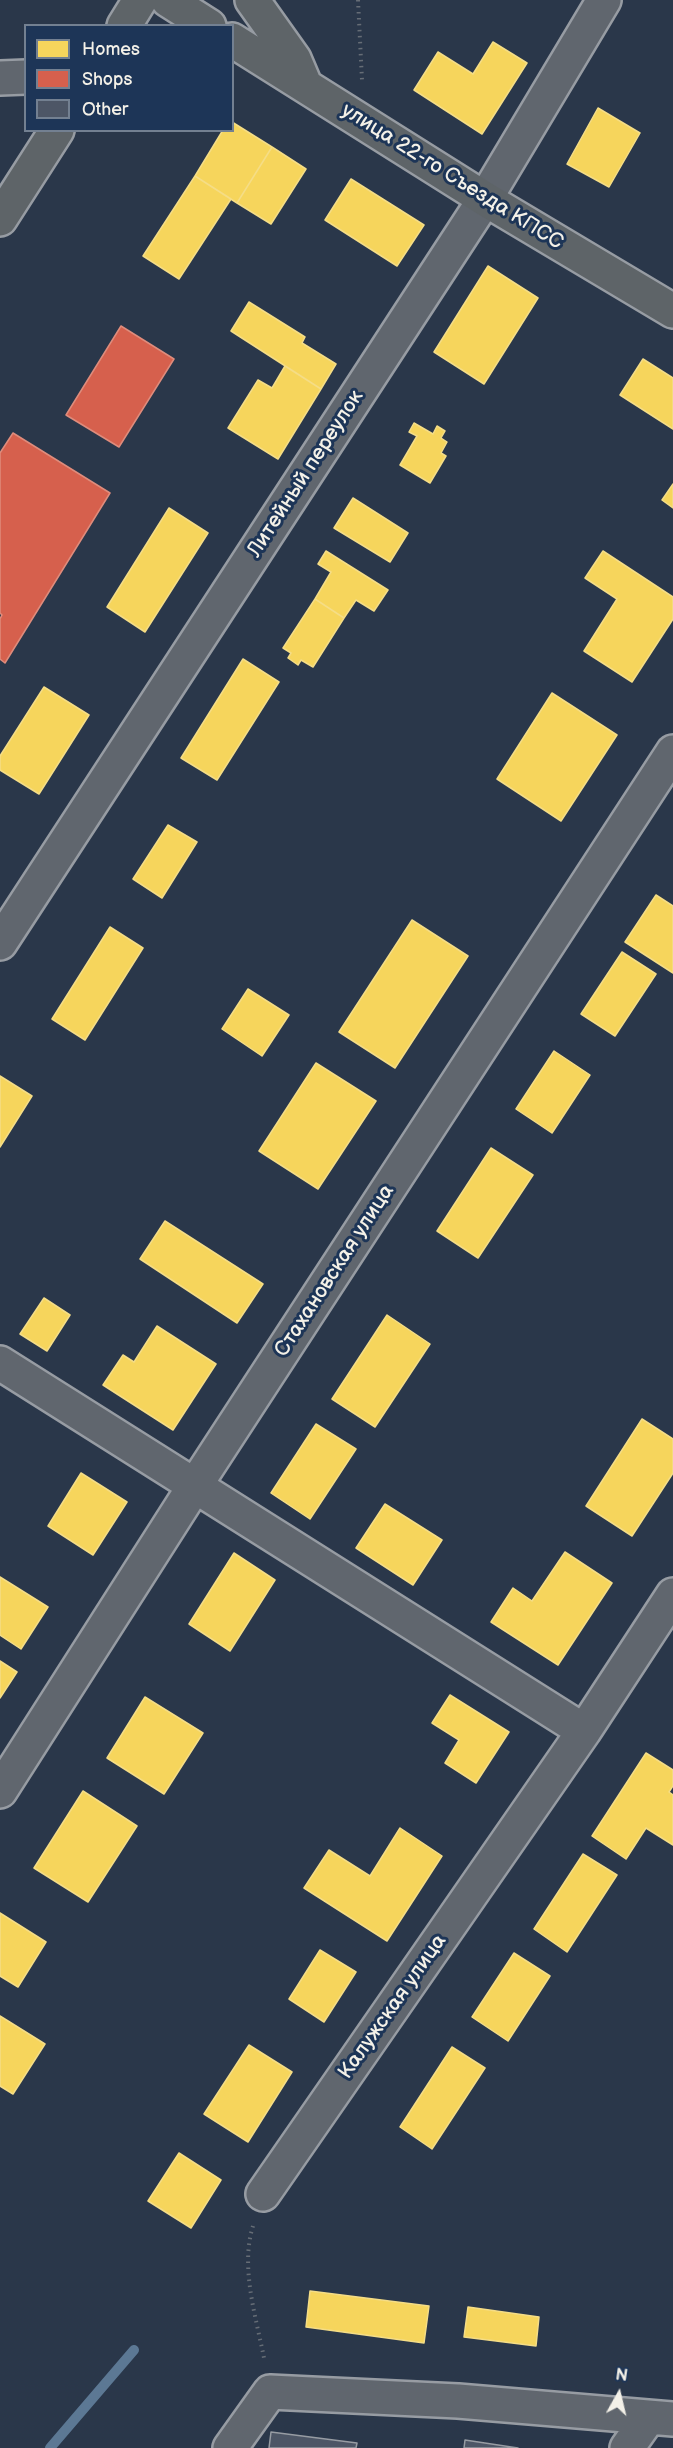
<!DOCTYPE html>
<meta charset="utf-8">
<style>
body{margin:0}
#map{position:relative;width:673px;height:2448px;overflow:hidden;background:#2a374a;font-family:"Balsamiq Sans",sans-serif}
canvas{display:block}
.legend{position:absolute;left:24px;top:24px;width:210px;height:108px;box-sizing:border-box;background:#1d3557;border:2px solid #738091;margin:0;padding:8px 10px;list-style:none;font-size:18px;color:#f4f1e8}
.legend li{display:flex;align-items:center;gap:12px;height:30px}
.legend b{width:30px;border:2px solid #738091}
.north{position:absolute;left:589px;top:2364px;width:60px;height:60px;-webkit-text-stroke:4px #1d3557;paint-order:stroke;rotate:8deg;font-size:16px;font-weight:700;line-height:24px;text-align:center;color:#f4f1e8}
.north::after{content:'';display:block;margin:auto;width:21px;height:27px;background:#f4f1e8;clip-path:polygon(50% 0,100% 100%,50% 72%,0 100%)}
</style>
<div id="map">
<canvas width="673" height="2448"></canvas>
<ul class="legend">
<li><b style="height:16px;background:#f6d55c"></b>Homes</li>
<li><b style="height:16px;background:#d6604d"></b>Shops</li>
<li><b style="height:16px;background:#4d5666"></b>Other</li>
</ul>
<div class="north">N</div>
</div>
<script>
const c = document.querySelector('canvas').getContext('2d');
c.lineJoin = 'round';
function paint(path, color) {
  c.fillStyle = color;
  c.fill(path, 'evenodd');
}
function trace(path, color, width, dash) {
  c.strokeStyle = color;
  c.lineWidth = width;
  c.lineCap = dash ? 'butt' : 'round';
  c.setLineDash(dash || []);
  c.stroke(path);
}
function drawText(font, color, halo, rows, align = 'center') {
  c.font = font + ' "Balsamiq Sans",sans-serif';
  c.lineWidth = 6;
  c.setLineDash([]);
  c.textBaseline = 'middle';
  c.strokeStyle = halo;
  c.fillStyle = color;
  for (const [text, x, y, turn = 0] of rows) {
    c.save();
    c.translate(x, y);
    c.rotate((+turn || 0) * Math.PI / 180);
    c.textAlign = isNaN(turn) ? turn : align;
    if (halo) c.strokeText(text, 0, 0);
    c.fillText(text, 0, 0);
    c.restore();
  }
}
const homes = new Path2D(`
 M493,42L527,63L482,134L414,90L438,52L473,74Z
 M598,108L640,133L609,187L567,164Z
 M232,122L272,147L237,203L195,176L223,130H232Z
 M272,147L306,169L271,224L237,203Z
 M195,176L231,199L179,279L143,256Z
 M351,179L424,225L397,266L325,220Z
 M488,266L538,298L484,384L434,352Z
 M249,302L305,337L302,343L336,364L321,389L231,331Z
 M643,359L673,378V429L620,395Z
 M285,366L321,389L278,459L228,428L258,380L272,388Z
 M414,423L433,434L437,426L445,431L441,438L447,442L441,453L446,456L430,483L400,465L417,436L409,432Z
 M673,484V508L662,500Z
 M353,498L408,533L390,562L334,528Z
 M169,508L208,533L145,632L107,607Z
 M326,551L388,590L374,611L356,600L344,618L315,599L331,572L318,564Z
 M603,551L673,597V619L632,682L584,651L617,599L585,578Z
 M315,599L344,618L313,667L301,660L298,665L288,658L291,653L283,648Z
 M243,659L279,682L217,780L181,758Z
 M44,687L89,715L39,794L0,770V756Z
 M552,693L617,735L561,821L497,779Z
 M168,825L197,842L162,898L133,879Z
 M656,895L673,906V973L625,942Z
 M412,920L468,956L395,1068L339,1032Z
 M110,927L143,948L85,1040L52,1019Z
 M622,952L656,974L615,1036L581,1014Z
 M248,989L289,1015L262,1056L222,1029Z
 M554,1051L590,1075L552,1133L516,1109Z
 M316,1063L376,1101L318,1189L259,1151Z
 M0,1076L32,1096L0,1147Z
 M491,1148L533,1175L478,1258L437,1231Z
 M165,1221L263,1284L237,1323L140,1259Z
 M44,1298L70,1315L47,1351L20,1334Z
 M387,1315L430,1344L375,1427L332,1399Z
 M157,1326L216,1364L173,1430L103,1385L123,1355L134,1362Z
 M642,1419L673,1439V1473L632,1536L586,1506Z
 M316,1424L356,1449L310,1519L271,1493Z
 M81,1473L127,1502L93,1555L48,1526Z
 M385,1504L442,1540L413,1585L356,1548Z
 M565,1552L612,1583L558,1665L491,1622L513,1588L532,1601Z
 M234,1553L275,1580L230,1651L189,1624Z
 M0,1577L48,1607L21,1649L0,1635Z
 M0,1661L17,1672L0,1698Z
 M450,1695L509,1732L476,1783L445,1763L459,1740L432,1723Z
 M145,1697L203,1733L164,1794L107,1758Z
 M646,1753L673,1770V1786L669,1792L673,1795V1845L646,1828L626,1859L592,1836Z
 M83,1791L137,1826L88,1902L34,1868Z
 M400,1828L442,1856L387,1941L304,1888L329,1850L370,1876Z
 M583,1854L617,1875L567,1952L534,1929Z
 M0,1913L46,1942L18,1987L0,1976Z
 M320,1950L356,1972L324,2022L289,1999Z
 M514,1953L550,1976L508,2041L472,2017Z
 M0,2016L45,2044L13,2094L0,2086Z
 M249,2045L292,2072L248,2142L204,2114Z
 M452,2047L485,2068L432,2149L400,2127Z
 M179,2153L221,2180L191,2228L148,2201Z
 M310,2291L429,2306L424,2343L306,2327Z
 M468,2307L539,2317L536,2346L464,2337Z`);
const shops = new Path2D(`
 M121,326L174,359L119,447L66,415Z
 M13,433L110,493L5,663L0,659V619L2,615L0,613V453Z`);
const stream = new Path2D(`
 M50,2448L134,2350`);
const building = new Path2D(`
 M271,2432L357,2443L356,2448H269Z
 M465,2440L518,2448H464Z`);
const path = new Path2D(`
 M358,0L362,80
 M253,2226C240,2267 256,2317 264,2358`);
const minor = new Path2D(`
 M0,78L26,77
 M0,943L485,199L604,0
 M0,1363L584,1731
 M0,1791L194,1487L673,752
 M263,2194L584,1731L673,1595
 M230,2448L270,2392L458,2401L673,2419
 M627,2448L649,2417`);
const major = new Path2D(`
 M168,0L209,26
 M252,0L294,59L305,85
 M124,26L140,0
 M232,40L485,199L673,311
 M0,219L57,130`);
const streetNames = [
 ["улица 22-го Съезда КПСС",452,177,32],
 ["Литейный переулок",306,474,-57],
 ["Стахановская улица",335,1271,-57],
 ["Калужская улица",393,2007,-55]
];
paint(homes, '#f6d55c');
trace(homes, '#f5dd86', 1.5);
paint(shops, '#d6604d');
trace(shops, '#df8c7c', 1.5);
trace(stream, '#5c7894', 10);
paint(building, '#4d5666');
trace(building, '#979ca3', 1.5);
trace(minor, '#979ca3', 38);
trace(major, '#979ca3', 38);
trace(path, '#666d76', 4, [1.5, 4.5]);
trace(minor, '#60666e', 33);
trace(major, '#5e6468', 33);
drawText('21px', '#f4f1e8', '#1d3557', streetNames);
</script>
